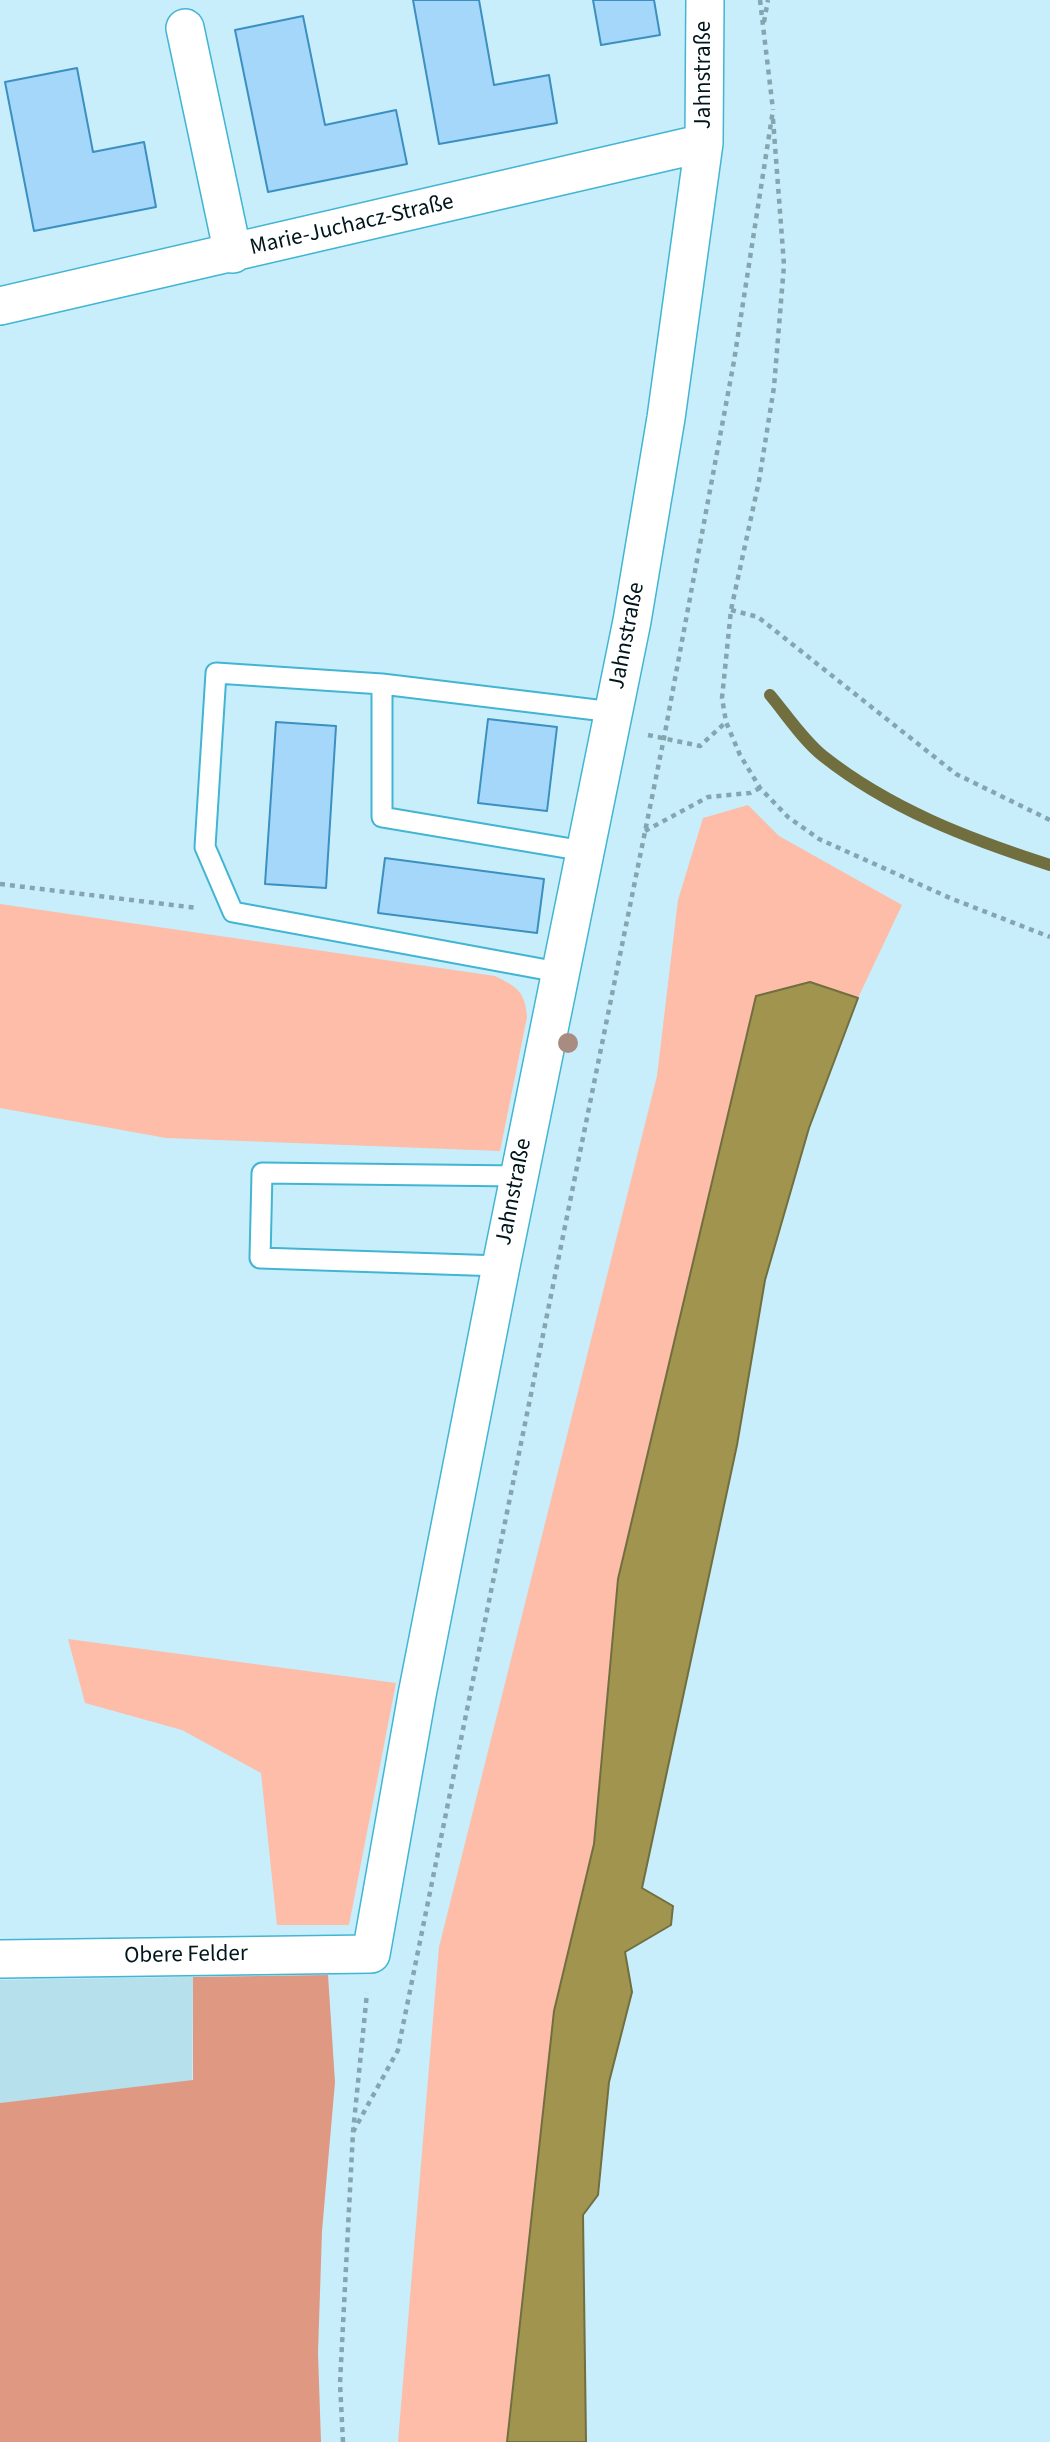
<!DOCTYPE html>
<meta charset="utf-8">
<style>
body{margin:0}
canvas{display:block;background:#c7eefa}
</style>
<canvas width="1050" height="2442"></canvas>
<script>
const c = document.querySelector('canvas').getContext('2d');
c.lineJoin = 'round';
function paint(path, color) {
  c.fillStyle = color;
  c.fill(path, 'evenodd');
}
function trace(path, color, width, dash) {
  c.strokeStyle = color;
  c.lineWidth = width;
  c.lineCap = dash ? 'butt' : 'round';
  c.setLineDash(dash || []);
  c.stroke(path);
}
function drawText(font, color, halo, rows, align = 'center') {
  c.font = font + ' "Source Sans 3",sans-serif';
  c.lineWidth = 5;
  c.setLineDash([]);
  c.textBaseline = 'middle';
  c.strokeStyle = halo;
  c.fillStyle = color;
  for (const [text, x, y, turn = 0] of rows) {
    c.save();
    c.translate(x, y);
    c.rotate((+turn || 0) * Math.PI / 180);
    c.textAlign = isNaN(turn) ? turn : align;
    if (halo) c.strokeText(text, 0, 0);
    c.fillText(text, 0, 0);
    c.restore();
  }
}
const built = new Path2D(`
 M193,1977L192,2081L0,2103V1980Z`);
const green = new Path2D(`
 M748,805L779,836L902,905L858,998L810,983L756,997L694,1263L594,1844L554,2011L507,2442H398L439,1947L657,1076L678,900L703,818Z
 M0,904L495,976C517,987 525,991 527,1017L500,1151L166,1138L0,1108Z
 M68,1639L396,1683L349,1925H277L261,1773L182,1730L85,1703Z`);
const forest = new Path2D(`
 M328,1975L335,2082L322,2231L318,2353L321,2442H0V2103L193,2080V1977Z`);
const water = new Path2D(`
 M810,982L858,998L809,1128L765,1280L737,1445L642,1888L673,1906L671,1925L625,1952L632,1992L609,2082L598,2195L583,2215L586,2442H507L554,2011L594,1844L618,1579L756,996Z`);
const stream = new Path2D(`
 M770,695C786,714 803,740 823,756C890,809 969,839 1050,865`);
const building = new Path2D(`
 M413,0H479L494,85L549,75L557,123L439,144Z
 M593,0H654L660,35L601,45Z
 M303,16L325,125L396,110L407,164L268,192L235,30Z
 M77,68L93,152L144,142L156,207L34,231L5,82Z
 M488,719L557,727L547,811L478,803Z
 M276,722L336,726L326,888L265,884Z
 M385,858L544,879L537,933L378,913Z`);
const path = new Path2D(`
 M760,0L773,110
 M764,22L768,0
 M773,119L784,265L774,387L759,481L731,610L722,698L726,722L740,755L760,788L788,817L819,839L950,898L1050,937
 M731,610L758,617L956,774L1050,820
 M648,735L700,746L726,722
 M645,831L708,797L750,793L760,788
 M0,884L197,908
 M353,2132L398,2050L664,738L734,361L773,110
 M343,2442L340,2383L353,2132L367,1993`);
const lane = new Path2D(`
 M382,684V817L584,851
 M558,972L233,912L205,847L216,673L382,684L613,712
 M501,1266L260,1258L262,1173L519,1176`);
const street = new Path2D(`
 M185,28L233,254
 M0,306L704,143
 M0,1959L371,1954L417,1695L501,1266L632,621L666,418L704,143L705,0`);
const trees = [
 [568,1043]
];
const streetNames = [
 ["Jahnstraße",705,75,-90],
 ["Marie-Juchacz-Straße",352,226,-13],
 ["Jahnstraße",628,636,-79],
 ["Jahnstraße",515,1192,-79],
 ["Obere Felder",186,1956,-1]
];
paint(built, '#b5e0ec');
paint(green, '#fdbda8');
paint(forest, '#df9982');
paint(water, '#a1944f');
trace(water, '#716e40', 2);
trace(stream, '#716e40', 12);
paint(building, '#a4d7fa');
trace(building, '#3c8fc1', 2);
trace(lane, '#42b5d3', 23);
trace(street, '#42b5d3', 40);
trace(path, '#85a6b0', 4.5, [5, 5]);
trace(lane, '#fff', 19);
trace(street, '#fff', 37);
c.fillStyle = '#a88b81';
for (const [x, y] of trees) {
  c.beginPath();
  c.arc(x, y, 10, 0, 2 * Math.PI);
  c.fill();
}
drawText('23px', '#00161c', '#fff', streetNames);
</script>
